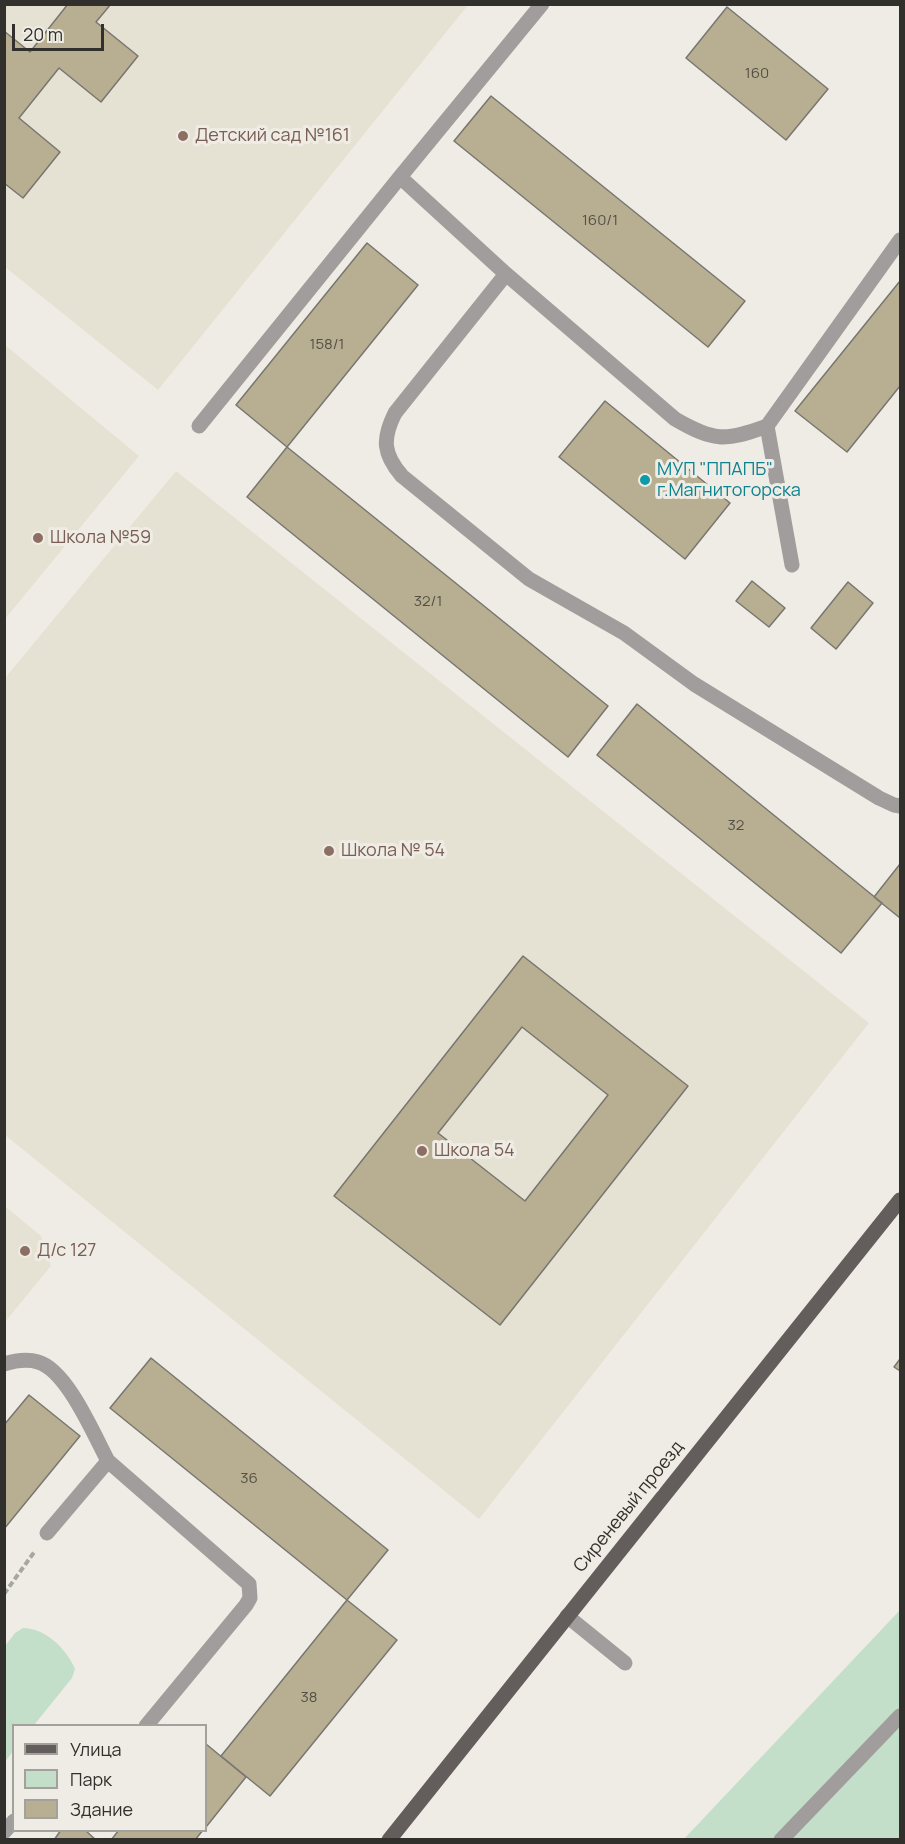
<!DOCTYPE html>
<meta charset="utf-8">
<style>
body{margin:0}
#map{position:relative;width:905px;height:1844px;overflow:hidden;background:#efece5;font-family:Manrope,sans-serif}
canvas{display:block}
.frame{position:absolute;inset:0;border:6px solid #31302d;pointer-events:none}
.legend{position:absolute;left:12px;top:1724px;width:195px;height:108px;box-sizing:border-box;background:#efece5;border:2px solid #a3a19b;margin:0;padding:8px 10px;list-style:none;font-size:18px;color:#31302d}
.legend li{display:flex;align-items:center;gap:12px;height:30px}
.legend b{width:30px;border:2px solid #a3a19b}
.scale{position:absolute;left:12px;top:24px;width:92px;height:27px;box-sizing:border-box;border:3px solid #31302d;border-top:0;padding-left:8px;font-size:18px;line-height:21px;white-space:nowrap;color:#31302d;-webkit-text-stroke:4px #efece5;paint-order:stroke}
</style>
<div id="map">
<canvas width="905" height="1844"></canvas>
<div class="frame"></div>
<ul class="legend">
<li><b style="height:8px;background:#635d5c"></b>Улица</li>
<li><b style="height:16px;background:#c3dec9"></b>Парк</li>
<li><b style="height:16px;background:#b8ae91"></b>Здание</li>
</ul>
<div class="scale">20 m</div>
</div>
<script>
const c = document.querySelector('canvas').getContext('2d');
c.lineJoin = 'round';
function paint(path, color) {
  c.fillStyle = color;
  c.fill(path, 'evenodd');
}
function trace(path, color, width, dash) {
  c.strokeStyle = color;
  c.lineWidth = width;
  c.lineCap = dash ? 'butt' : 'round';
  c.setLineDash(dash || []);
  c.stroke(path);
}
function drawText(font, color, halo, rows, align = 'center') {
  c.font = font + ' Manrope,sans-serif';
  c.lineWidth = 6;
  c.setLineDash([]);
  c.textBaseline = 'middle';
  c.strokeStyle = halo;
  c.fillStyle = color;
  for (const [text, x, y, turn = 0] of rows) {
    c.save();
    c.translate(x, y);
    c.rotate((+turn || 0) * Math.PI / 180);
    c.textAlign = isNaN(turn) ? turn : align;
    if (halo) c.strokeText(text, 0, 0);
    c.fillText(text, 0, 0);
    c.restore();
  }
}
const built = new Path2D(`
 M4,5H468L158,390L5,267Z
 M5,345L139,456L5,619Z
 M176,471L869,1023L479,1519L5,1135V678Z
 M5,1206L41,1236L51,1266L5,1322Z`);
const green = new Path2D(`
 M900,1610V1839H684Z
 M23,1628C45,1628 67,1649 75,1669L72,1678L34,1725L14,1726L13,1751L5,1762V1646L15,1633Z`);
const building = new Path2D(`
 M68,4H111L96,22L138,56L101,102L59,68L19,118L60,152L23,198L4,183V31L30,52Z
 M727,7L828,89L786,140L686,58Z
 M491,96L745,301L708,347L454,141Z
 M367,243L418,285L287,447L236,405Z
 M900,281V386L847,452L795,411Z
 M605,401L730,503L685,559L559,457Z
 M287,447L608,706L568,757L247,497Z
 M752,581L785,608L769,627L736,601Z
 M848,582L873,603L836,649L811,628Z
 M637,704L882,903L841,953L597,755Z
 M900,864V918L874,897Z
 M523,956L688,1086L500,1325L334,1196ZM522,1027L608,1095L525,1201L438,1133Z
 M151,1358L388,1550L347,1600L110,1408Z
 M900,1359V1371L894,1367Z
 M29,1395L80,1436L4,1529V1425Z
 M347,1600L397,1640L270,1796L221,1756Z
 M206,1744L246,1777L206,1827Z
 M61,1830H85L96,1840H54Z
 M119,1830H203L195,1840H111Z`);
const path = new Path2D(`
 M4,1594L35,1551`);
const minor = new Path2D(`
 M400,177L506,274L675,419C713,441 725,442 767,426L900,240
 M506,274L395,413C382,439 383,454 402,476L529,579L624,633L694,684L879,798L894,805L900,806
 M199,426L400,177L542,4
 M767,426L792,565
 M4,1364C14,1361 28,1359 38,1362C67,1370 94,1435 108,1461
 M47,1533L108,1461L249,1584L250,1598L246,1605L146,1726
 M567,1616L625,1663
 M4,1832L14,1821
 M781,1840L900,1716`);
const major = new Path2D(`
 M389,1840L900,1200`);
const markers = [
 [183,136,6,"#8d6e63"],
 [645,480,6,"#0f9aa8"],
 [38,538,6,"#8d6e63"],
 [329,851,6,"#8d6e63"],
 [422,1151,6,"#8d6e63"],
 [25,1251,6,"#8d6e63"]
];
const numberNames = [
 ["160",757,74],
 ["160/1",600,221],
 ["158/1",327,345],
 ["32/1",428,602],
 ["32",736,826],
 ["36",249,1479],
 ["38",309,1698]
];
const educationNames = [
 ["Детский сад №161",195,136],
 ["Школа №59",50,538],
 ["Школа № 54",341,851],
 ["Школа 54",434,1151],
 ["Д/с 127",37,1251]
];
const cultureNames = [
 ["МУП \"ППАПБ\"",657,470],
 ["г.Магнитогорска",657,491]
];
const streetNames = [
 ["Сиреневый проезд",629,1507,-51]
];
paint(built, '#e6e2d3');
paint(green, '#c3dec9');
paint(building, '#b8ae91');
trace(building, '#787670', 1.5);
trace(path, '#a8a6a1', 4, [6, 3]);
trace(minor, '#a19d9d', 15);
trace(major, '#635d5c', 15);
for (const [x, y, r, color] of markers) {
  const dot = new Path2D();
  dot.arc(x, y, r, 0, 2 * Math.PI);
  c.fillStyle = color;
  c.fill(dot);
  trace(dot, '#efece5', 2);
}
drawText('15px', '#535046', null, numberNames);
drawText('18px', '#785e54', '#efece5', educationNames, 'left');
drawText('18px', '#0d838f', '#efece5', cultureNames, 'left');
drawText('18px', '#31302d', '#efece5', streetNames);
</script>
